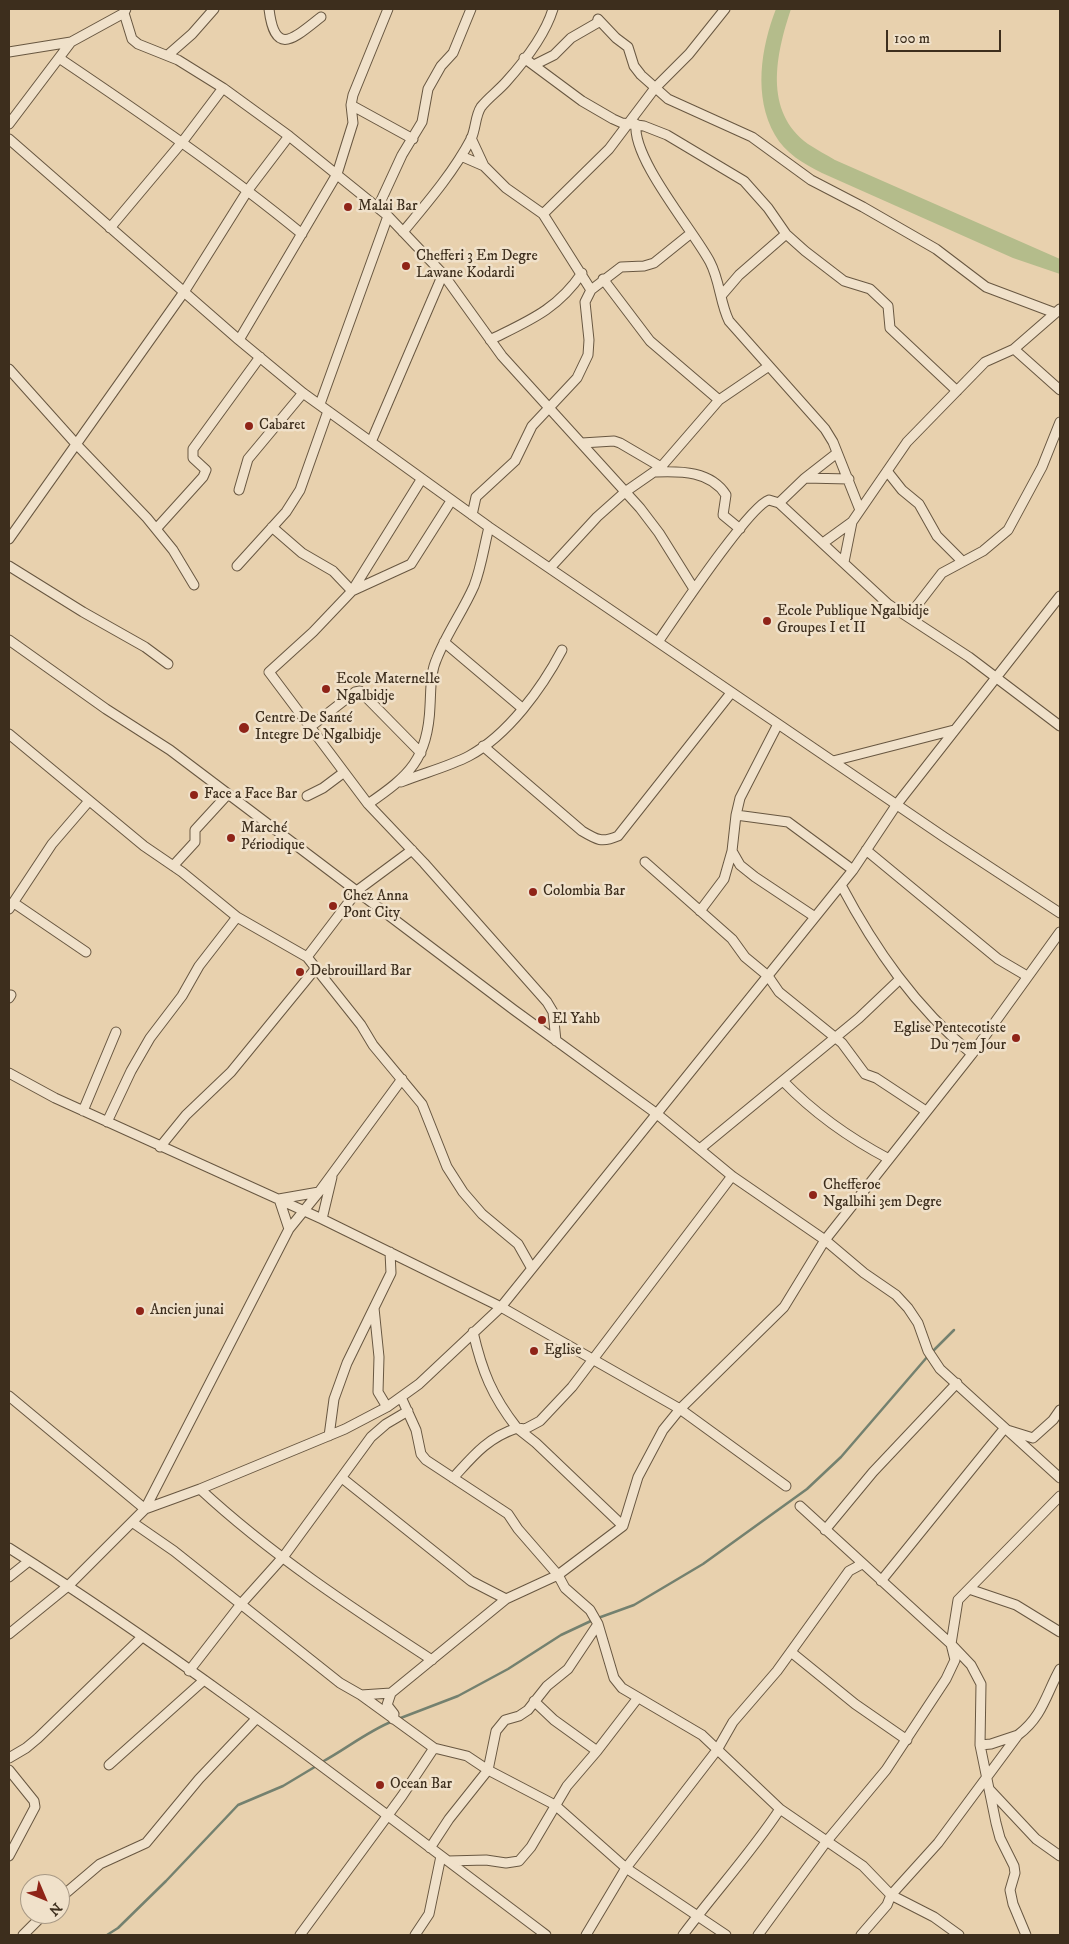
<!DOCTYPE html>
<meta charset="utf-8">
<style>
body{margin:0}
#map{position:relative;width:1069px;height:1944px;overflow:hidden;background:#e8d1ae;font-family:"IM FELL DW Pica",serif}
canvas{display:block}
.frame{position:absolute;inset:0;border:10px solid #3d2e1d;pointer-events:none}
.north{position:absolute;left:20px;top:1874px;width:50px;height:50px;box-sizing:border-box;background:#f0e1ca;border:1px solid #a89985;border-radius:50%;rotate:135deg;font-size:14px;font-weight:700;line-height:20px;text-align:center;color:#3d2e1d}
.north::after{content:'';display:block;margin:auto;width:18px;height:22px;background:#8f2418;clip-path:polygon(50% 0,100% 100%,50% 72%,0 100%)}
.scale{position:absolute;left:886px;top:30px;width:115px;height:22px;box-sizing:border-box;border:2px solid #3d2e1d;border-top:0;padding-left:6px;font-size:15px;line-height:18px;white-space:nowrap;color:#3d2e1d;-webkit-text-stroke:4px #f0e1ca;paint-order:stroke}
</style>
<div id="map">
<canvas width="1069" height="1944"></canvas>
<div class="frame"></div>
<div class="north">N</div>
<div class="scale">100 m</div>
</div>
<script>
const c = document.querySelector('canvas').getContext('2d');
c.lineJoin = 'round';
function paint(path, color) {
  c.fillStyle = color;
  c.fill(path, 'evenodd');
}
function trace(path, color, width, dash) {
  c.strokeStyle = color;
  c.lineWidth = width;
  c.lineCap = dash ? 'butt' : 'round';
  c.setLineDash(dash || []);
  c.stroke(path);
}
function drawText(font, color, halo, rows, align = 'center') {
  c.font = font + ' "IM FELL DW Pica",serif';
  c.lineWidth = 5;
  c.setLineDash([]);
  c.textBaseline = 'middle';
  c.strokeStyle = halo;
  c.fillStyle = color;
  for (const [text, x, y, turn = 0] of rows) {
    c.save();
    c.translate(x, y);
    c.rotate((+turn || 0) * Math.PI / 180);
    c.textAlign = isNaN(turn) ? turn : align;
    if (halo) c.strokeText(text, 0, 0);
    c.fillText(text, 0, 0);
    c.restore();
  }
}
const green = new Path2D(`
 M776,9H791C776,54 763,111 808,144C817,150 827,155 835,160L1060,259V274L1013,258L822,173C804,164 785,153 775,135C753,97 761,47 776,9Z`);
const stream = new Path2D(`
 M932,1352L954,1330
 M598,1618L634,1605L703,1564L807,1489L841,1457L928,1356
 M398,1719L458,1696L508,1669L561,1635L593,1620
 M322,1762C346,1749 368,1731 393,1721
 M107,1935L118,1928L166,1881L238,1805L283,1786L318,1765`);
const minor = new Path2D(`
 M269,9C275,58 294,38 321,17
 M124,13L132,39L138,44L178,60L223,88L289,136L388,216L443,274L502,356L640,508L659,533L694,589
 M9,52L71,42
 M168,55L192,34L214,9
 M59,58C142,114 224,170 302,234
 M524,58L582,101L613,119L622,123L644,126L667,135L744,181L768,208L786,234L805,251L844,281L870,289L888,306L890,328L957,391
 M534,65L554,55L571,38L597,23L598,19L616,38L628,47L634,66L641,75L668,99L752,137L811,180L863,207L936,249L986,287L1055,313
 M351,105L413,139
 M9,124L71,42L124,13L126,9
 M636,124C632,159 693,230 710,262C720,281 720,303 729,321L825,429L833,442L860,510
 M471,138L484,166
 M9,139L239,340L303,393L489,527L944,837L1060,913
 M461,156L484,166L506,188L543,214L591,290
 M378,207L402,155L422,122L428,89L441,66L453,53L471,9
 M543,214L609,149L655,88L689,54L725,9
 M110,228L183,141L223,88
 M403,232C427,203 453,173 471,139C476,129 475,116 481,107C488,98 498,91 506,82C524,62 545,35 553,9
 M603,279L650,341L719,400
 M721,296L739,275L786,234
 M239,340L337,174L353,123L351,105L353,95L388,9
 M490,340C528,321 557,310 582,273
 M1014,349L1060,390
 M9,369L77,445L147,518L173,550L194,585
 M320,404L388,216
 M371,442L443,274
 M582,443L614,441L620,443L661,467
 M887,471L902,490L919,504L937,536L962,561
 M656,472C681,471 711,471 726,495L723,515L740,529
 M805,478L849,479
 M421,480L352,591L313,632L269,672L368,804L424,863L547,1002L553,1012L556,1041
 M239,490L248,459L303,393
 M779,503L805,478L837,453
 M472,515L476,497L515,461L532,426L577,378L588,355L589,340L585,302L591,290L621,267L644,266L654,263L690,234
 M272,527L302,553L333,571L352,591L411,564L451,501
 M156,529L203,477L206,470L193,458V449L260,357
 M9,539L184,292L248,190L289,136
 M823,543L852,522L907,442L985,362L1014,349L1060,309
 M844,562L852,522
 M9,566L83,612L145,647L168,664
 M237,566L286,512L300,490L328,411
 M550,568L597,517L625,492L661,467L719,400L769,366
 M908,617L942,573L983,551L1008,530L1042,467L1060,422
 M9,640L106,709L170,750L514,1010L657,1114L732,1176L825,1240L864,1273L896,1295L908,1308L918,1323L928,1351L940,1369L1060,1478
 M444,642L522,708
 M658,642C674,619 749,506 769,500L779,503L888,604L969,657L1060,726
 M309,728L355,692L360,691L421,753
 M9,734L144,846L182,872L237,917L307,957L358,890L412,850
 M483,746L582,831C597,840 602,843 618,836L731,693
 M833,761L954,730
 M401,782C423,773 448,767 469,756C508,735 542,688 562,650
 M307,796L323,788L343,773
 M368,804C409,776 428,759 430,706C431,690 430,673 437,658C447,633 463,611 474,586C481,568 484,547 489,527
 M736,815L788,822L853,870
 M866,850L998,959L1027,976
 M732,851L740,865L755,877L815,917
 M645,862L732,939L745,957L768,976L779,992L842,1043L865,1074L876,1078L926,1111
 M173,866L195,842V830L228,794
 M841,885C875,949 915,1007 972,1054
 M14,903L86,952
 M9,909L52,844L89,801
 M700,911L724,879L732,851L736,815L740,798L778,724
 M307,957L361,1025L373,1045L422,1104L447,1167L463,1192L482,1214L518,1244L531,1267
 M9,998L11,995
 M9,1073L55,1098L322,1219L501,1307L680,1409L786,1486
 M783,1081C814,1113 849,1138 889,1159
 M83,1111L116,1032
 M107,1122L131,1071L150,1038L182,996L199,966L237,917
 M160,1147L186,1115L231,1072L316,968
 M701,1148L859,1018L900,979
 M322,1219L332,1177
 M289,1229L319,1192L402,1079
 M374,1308L379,1357L378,1392L387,1407
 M9,1396L145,1509L289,1229L279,1199L319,1192
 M401,1397L416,1430L421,1454L426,1460L508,1514L518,1529L558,1575L565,1588L590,1610L598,1624L614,1678L622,1688L702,1735L780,1809L863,1866L891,1895L934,1917L959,1935
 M517,1428L525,1429L540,1421L572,1387L732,1176
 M517,1428L536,1443L623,1526
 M329,1436L334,1399L347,1363L391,1273L390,1252
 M342,1478L471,1581L506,1599
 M453,1478C473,1456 487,1438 517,1428C492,1396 482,1371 473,1332
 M200,1489C270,1554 352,1608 432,1660
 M800,1506L951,1644L971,1665L981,1684L980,1745L996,1823L1000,1838L1014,1866L1015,1873L1010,1890L1013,1904L1026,1935
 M132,1522L174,1551L340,1683L361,1695L434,1748L467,1756L488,1770L555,1805L626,1868L726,1935
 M825,1530L873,1472L957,1383
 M9,1548C196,1666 370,1803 546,1935
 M9,1577L29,1561
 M881,1581L1004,1429L1033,1438L1053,1420L1060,1410
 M969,1589L1016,1605L1060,1632
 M9,1634L68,1586L145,1509L200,1489L345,1429L387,1407L419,1384L501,1307L853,870L897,804L1060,596
 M791,1652L855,1704L907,1740
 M189,1671L241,1604L284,1556L371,1437L386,1424L408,1411
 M361,1695L391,1693
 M534,1701L554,1720L597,1751
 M393,1719L394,1714L387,1705L391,1693L506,1599L558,1575L623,1526L638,1477L663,1430L680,1409L784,1307L825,1240L972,1054L1060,932
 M980,1745L991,1744L1018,1735
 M9,1758L26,1748L38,1738L141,1638
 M109,1765L203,1681
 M9,1770L34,1801L35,1807L9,1856
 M990,1790L1036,1839L1060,1856
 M430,1848L449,1819L488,1770L496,1731L505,1720L519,1716L528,1710L547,1686L568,1669L598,1624
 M448,1861L486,1860L506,1863L519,1861L531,1847L567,1786L597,1751L637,1699
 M60,1898L100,1864L146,1843L199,1779L256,1719
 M23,1935L44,1914
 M300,1935L402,1796L434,1748
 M415,1935L429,1914L441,1856
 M586,1935L626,1868L717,1750L733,1722L777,1671L849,1571L862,1564
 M683,1935C715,1892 751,1853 780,1809
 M758,1935L826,1842L886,1770L946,1679L955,1660L951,1644L958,1600L1060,1496
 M861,1935L887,1905L891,1895L938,1843L1018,1735C1043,1716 1046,1694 1060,1669`);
const markers = [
 [348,207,5,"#8f2418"],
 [406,266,5,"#8f2418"],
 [249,426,5,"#8f2418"],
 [767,621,5,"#8f2418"],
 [326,689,5,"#8f2418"],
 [244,728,6,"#8f2418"],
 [194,795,5,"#8f2418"],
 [231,838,5,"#8f2418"],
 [533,892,5,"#8f2418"],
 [333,906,5,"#8f2418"],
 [300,972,5,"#8f2418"],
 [542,1020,5,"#8f2418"],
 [1016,1038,5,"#8f2418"],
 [813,1195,5,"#8f2418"],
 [140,1311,5,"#8f2418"],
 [534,1351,5,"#8f2418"],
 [380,1785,5,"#8f2418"]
];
const poiNames = [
 ["Malai Bar",358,207],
 ["Chefferi 3 Em Degre",416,257],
 ["Lawane Kodardi",416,274],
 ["Cabaret",259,426],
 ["Ecole Publique Ngalbidje",777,612],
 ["Groupes I et II",777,629],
 ["Ecole Maternelle",336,680],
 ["Ngalbidje",336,697],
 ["Centre De Santé",255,719],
 ["Integre De Ngalbidje",255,736],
 ["Face a Face Bar",204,795],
 ["Marché",241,829],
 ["Périodique",241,846],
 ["Colombia Bar",543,892],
 ["Chez Anna",343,897],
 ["Pont City",343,914],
 ["Debrouillard Bar",310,972],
 ["El Yahb",552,1020],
 ["Eglise Pentecotiste",1006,1029,"right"],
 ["Du 7em Jour",1006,1046,"right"],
 ["Chefferoe",823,1186],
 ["Ngalbihi 3em Degre",823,1203],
 ["Ancien junai",150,1311],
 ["Eglise",544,1351],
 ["Ocean Bar",390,1785]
];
paint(green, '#b4bc8b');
trace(stream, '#74816f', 2.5);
trace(minor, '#685741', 11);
trace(minor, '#f0e1ca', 9);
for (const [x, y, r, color] of markers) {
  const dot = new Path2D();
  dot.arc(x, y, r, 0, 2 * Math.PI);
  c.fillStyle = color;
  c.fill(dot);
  trace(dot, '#f0e1ca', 2);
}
drawText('15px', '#3d2e1d', '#f0e1ca', poiNames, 'left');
</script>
